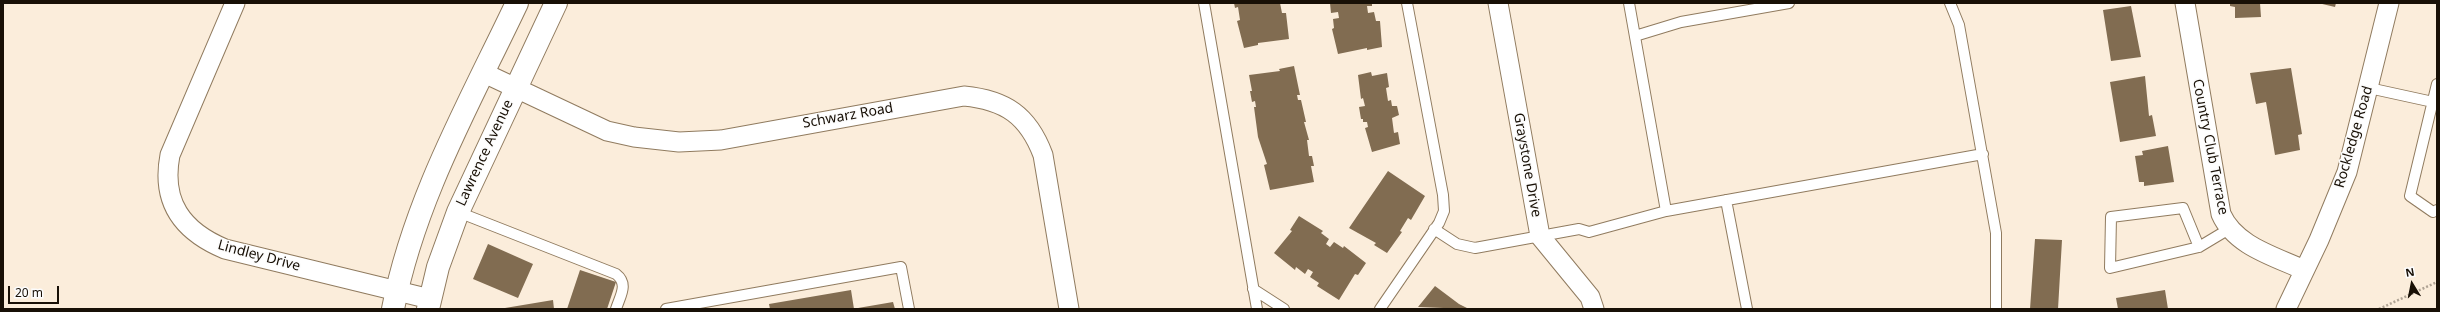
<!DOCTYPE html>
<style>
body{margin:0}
#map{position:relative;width:2440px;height:312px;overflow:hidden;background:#fbeddb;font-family:"Noto Sans",sans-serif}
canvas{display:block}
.frame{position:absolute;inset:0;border:4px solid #181006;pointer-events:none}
.north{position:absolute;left:2392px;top:264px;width:40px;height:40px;-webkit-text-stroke:3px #fcfcfc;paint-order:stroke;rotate:350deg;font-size:11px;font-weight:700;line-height:16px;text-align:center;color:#181006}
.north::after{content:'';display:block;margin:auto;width:14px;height:18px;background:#181006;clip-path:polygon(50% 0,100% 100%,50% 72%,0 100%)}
.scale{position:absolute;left:8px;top:286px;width:51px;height:18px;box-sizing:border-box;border:2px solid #181006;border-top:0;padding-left:5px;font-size:12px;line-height:14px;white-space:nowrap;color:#181006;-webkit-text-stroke:3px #fcfcfc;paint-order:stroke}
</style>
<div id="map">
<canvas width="2440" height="312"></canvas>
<div class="frame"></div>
<div class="north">N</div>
<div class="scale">20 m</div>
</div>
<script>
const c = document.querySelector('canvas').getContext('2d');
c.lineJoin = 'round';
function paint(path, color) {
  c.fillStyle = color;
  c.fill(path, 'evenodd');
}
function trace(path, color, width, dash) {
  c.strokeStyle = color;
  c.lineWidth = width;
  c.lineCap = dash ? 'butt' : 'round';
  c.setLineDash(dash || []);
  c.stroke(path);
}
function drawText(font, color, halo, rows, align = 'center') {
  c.font = font + ' "Noto Sans",sans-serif';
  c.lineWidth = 3;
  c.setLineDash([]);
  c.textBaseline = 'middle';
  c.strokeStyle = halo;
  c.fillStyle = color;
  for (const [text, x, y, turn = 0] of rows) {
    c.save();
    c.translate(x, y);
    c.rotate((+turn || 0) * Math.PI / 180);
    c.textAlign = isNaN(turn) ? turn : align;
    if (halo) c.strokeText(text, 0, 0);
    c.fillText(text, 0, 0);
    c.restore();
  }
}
const building = new Path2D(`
 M1234,3H1280L1282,13H1286L1289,39L1258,43V45L1244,48L1237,21L1240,20L1238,7L1235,8Z
 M1330,3H1372V6H1367L1368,13L1374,12L1376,21H1380L1382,47L1367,50V48L1338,54L1332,29L1334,28L1333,19L1339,18L1338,12L1331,13Z
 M2230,3H2260L2261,17L2235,18V7L2230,6Z
 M2318,3H2336L2335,7Z
 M2131,6L2141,57L2111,61L2103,10Z
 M1294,66L1300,95H1297L1298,100H1301L1306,122H1304L1309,140H1307L1309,156H1312L1314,166H1311L1314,182L1270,190L1264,165L1267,164L1258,137L1254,107H1256L1255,101L1252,102L1250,91H1252L1249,75L1280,71L1279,69Z
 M2291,68L2302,134L2298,135L2300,150L2275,155L2266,102L2256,104L2250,73Z
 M1371,72L1372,76L1387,73L1389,87L1386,88L1388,101L1391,100L1392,106H1397L1399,115L1392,118L1394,133L1398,132L1400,144L1372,152L1365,128L1368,127L1367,122H1363V119H1361L1359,107L1365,106L1363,98L1361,99L1358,75Z
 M2145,76L2149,116L2152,115L2156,136L2120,142L2110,82Z
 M2168,146L2174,182L2144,186V182H2139L2135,156L2143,155L2142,151Z
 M1388,171L1425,196L1411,220L1408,218L1400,231L1402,232L1387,253L1374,245L1376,243L1349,228Z
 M1299,216L1323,231L1321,233L1329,239L1326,244L1330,247L1334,242L1343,248L1344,246L1366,263L1358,275L1355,274L1339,300L1317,286L1319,283L1310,277L1313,272L1308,269L1305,274L1296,267L1295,270L1274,253L1292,231L1290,230Z
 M2035,239L2062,240L2058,309H2030Z
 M488,244L533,264L518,298L473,279Z
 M580,270L616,282L607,309H567Z
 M1435,286L1459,304L1469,309L1418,307Z
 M851,290L854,309H770L769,304Z
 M2165,290L2168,309H2118L2116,298Z
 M553,300L554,309H505V308Z
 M893,302L895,309H858V308Z`);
const path = new Path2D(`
 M2379,309L2437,282`);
const service = new Path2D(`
 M1204,3L1257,309
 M1629,3L1666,211
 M1950,3L1959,25L1996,233V309
 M1635,36L1681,22L1789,3
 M2437,84L2410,196L2433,212L2437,210
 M2369,88L2433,102
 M1726,200L1747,309
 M458,212L616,274C629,284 620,296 616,309
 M1434,229L1457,244L1475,248L1579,229L1589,232L1666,211L1983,154
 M2199,247L2183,208L2111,217L2110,268L2199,247L2229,229
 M1253,289L1284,309
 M666,309L901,267L909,309
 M1380,309L1439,223L1444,211L1443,195L1407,3`);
const minor = new Path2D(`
 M235,3L170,155C161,202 182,231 225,249L430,299
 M1498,3L1540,236L1590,297L1594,309
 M2185,3L2221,214C2235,246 2274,256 2304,270
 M484,73L607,131L634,137L679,142L721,140L964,96C1005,100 1028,115 1043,155L1069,309
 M2286,309L2319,240L2347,172L2389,3`);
const tertiary = new Path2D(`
 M393,309C414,200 470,102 517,3
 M428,309L438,267L458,212L556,3`);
const streetNames = [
 ["Schwarz Road",848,116,-10],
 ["Rockledge Road",2354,137,-74],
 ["Country Club Terrace",2210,147,79],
 ["Lawrence Avenue",485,153,-65],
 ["Graystone Drive",1527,165,80],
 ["Lindley Drive",259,256,15]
];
paint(building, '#816c51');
trace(service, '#907b5f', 12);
trace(minor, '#907b5f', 21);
trace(tertiary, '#907b5f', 24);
trace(path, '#afa394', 2.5, [2, 2]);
trace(service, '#fff', 10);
trace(minor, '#fff', 19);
trace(tertiary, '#fff', 22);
drawText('14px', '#181006', '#fcfcfc', streetNames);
</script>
